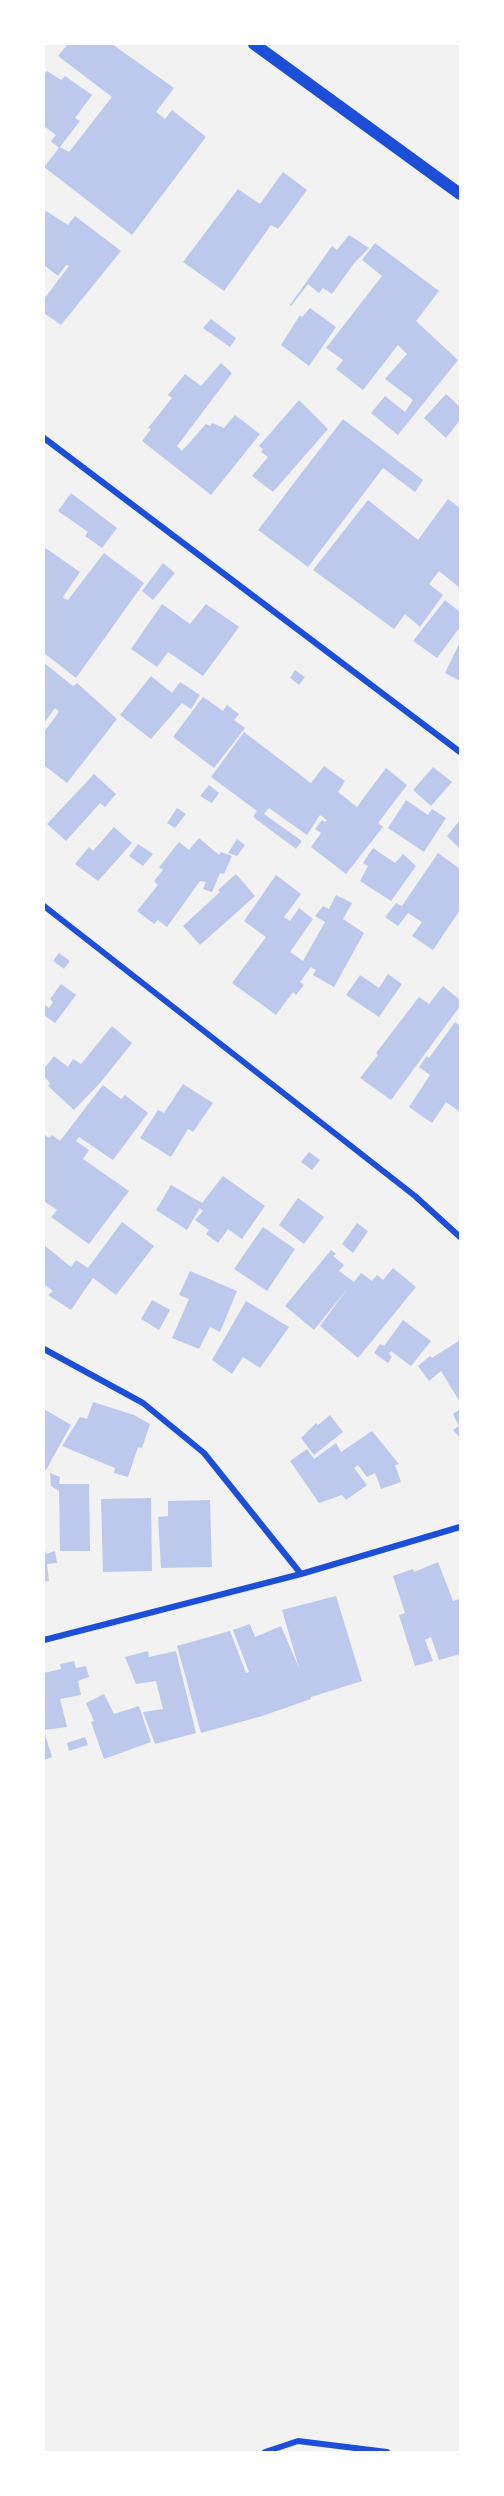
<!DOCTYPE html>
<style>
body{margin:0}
#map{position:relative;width:504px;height:2496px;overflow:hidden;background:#f2f2f2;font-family:Literata,serif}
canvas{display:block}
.frame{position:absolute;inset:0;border:45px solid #fff;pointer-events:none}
</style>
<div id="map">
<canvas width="504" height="2496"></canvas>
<div class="frame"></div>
</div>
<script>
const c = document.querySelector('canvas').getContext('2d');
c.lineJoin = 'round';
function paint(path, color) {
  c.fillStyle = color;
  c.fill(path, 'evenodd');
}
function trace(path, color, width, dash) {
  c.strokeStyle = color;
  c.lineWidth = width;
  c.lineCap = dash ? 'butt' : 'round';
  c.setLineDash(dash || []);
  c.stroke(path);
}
const building = new Path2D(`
 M68,44H112L174,88L156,112L165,119L172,110L206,137L132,235L44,167L59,148L51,141L56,135L44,126V75L47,71L61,80L65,76L92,95L75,118L80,121L60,147L69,152L112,97L58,56Z
 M283,172L307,190L278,229L271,225L224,291L183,262L238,189L260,204Z
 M46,211L68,225L75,216L121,251L61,325L44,313V299L69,266L66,265L58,276L44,265V214Z
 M349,235L369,248L355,262L332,294L323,288L319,293L308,284L291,306L290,305L332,246L337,250Z
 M375,243L439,291L416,321L458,360L398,435L371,413L385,396L405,412L413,400L385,379L407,354L398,345L363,390L336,369L343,360L326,348L382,276L362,260Z
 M310,308L336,327L309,366L281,345L300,315L302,317Z
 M211,319L236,338L230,347L203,328Z
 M221,363L232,373L177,446L182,451L206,424L210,426L212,423L224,428L235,415L260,434L211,495L142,441L151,429L148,428L172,398L168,395L185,374L201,386Z
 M446,394L460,407V420L446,438L424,418Z
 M299,400L328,429L273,492L252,476L268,457L261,452L263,449L259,446Z
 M343,419L423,480L415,492L383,468L308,567L258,530Z
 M71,493L117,528L102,548L85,536L88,532L58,511Z
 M448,499L460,508V588L439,571L429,584L443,595L420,627L405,614L394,629L313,570L368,500L418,540Z
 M44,547L80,572L63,597L65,599L68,600L104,553L144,583L76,678L44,653L45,636L44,634Z
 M163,563L175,573L153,600L142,591Z
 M445,600L460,612V627L437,658L413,641Z
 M162,604L190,624L206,604L239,627L203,676L168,652L157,667L131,649Z
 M460,642V681L445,673Z
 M44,663L73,686L77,683L117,719L67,783L45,766L44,768V732L59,712L55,708L44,723Z
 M295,670L305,677L299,685L290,678Z
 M151,676L172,693L180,682L200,695L191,709L182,703L151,739L120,715Z
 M203,697L223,711L227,705L239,714L234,720L245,728L214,768L173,737Z
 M244,732L311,783L324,766L345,781L338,792L357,807L386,768L407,785L378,823L383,827L346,874L311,847L321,833L315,829L322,820L325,822L327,820L320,815L307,835L269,808L264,814L302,841L296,849L253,817L257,811L211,777Z
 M433,767L452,782L431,806L413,790Z
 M94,774L116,794L105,807L100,803L66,841L47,824Z
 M209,785L219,793L212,803L200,796Z
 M406,800L428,815L432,809L446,818L424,852L388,828Z
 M177,808L186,814L175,828L167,823Z
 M460,820V849L447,836Z
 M114,827L132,843L98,881L75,864L89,847L93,851Z
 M199,838L219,855L221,852L232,856L224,874L220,873L212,892L203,889L206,882L200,881L167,927L158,920L154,924L137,911L158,885L154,881L163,870L159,867L179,842L189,850Z
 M237,839L245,845L237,856L228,853Z
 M138,844L153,854L143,866L129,856Z
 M373,848L395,863L403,854L416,866L391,901L360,881L368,866L363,863Z
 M438,853L460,869V910L433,950L412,936L422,922L408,913L398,926L385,917L396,903L402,906Z
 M236,874L255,896L200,945L183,926L220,892L218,890Z
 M276,875L301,894L284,917L290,921L299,908L313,919L290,952L303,961L325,922L315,916L323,906L329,909L336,895L352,903L343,919L364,933L334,987L313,975L316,970L311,967L300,982L304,985L296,995L293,992L276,1015L232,983L266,937L244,921Z
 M59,953L70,961L64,969L53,961Z
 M388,974L402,984L379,1017L346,995L360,975L379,988Z
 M61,984L76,995L55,1023L44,1015V1008L45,1005L49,1008L53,1002L50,999Z
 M443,986L460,1000V1006L391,1100L360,1078L378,1055L376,1053L419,997L429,1004Z
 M455,1022L460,1026V1112L446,1102L432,1123L409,1107L430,1075L419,1067L427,1056L429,1058Z
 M112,1026L132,1043L100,1083L74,1110L48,1086L50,1083L44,1076V1069L54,1056L68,1067L73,1059L81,1064Z
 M183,1084L213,1103L193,1132L188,1129L171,1157L140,1138L158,1110L164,1113Z
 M103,1085L121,1099L125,1095L148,1113L113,1160L79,1137L76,1141L89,1150L83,1159L129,1191L89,1244L51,1217L57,1210L44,1201V1134L49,1138L52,1135L60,1141Z
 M309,1152L320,1160L312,1170L301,1162Z
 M223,1176L265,1206L242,1239L228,1229L218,1243L206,1234L209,1230L195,1220L203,1211L200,1208L187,1230L156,1210L171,1185L202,1203Z
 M298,1198L324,1217L304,1244L279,1225Z
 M122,1222L154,1246L116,1295L93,1278L71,1310L48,1295L53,1291L44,1284V1245L71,1267L76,1260L88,1268Z
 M357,1223L368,1231L353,1253L342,1244Z
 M263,1227L295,1249L267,1291L234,1269Z
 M331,1250L336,1254L333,1256L344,1265L339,1271L354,1282L361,1273L372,1281L377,1275L383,1280L393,1268L416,1287L358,1358L320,1326L348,1288L314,1330L285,1306Z
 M190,1271L237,1291L220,1332L210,1327L199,1349L172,1338L189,1299L179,1295Z
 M152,1300L170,1310L159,1330L141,1319Z
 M246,1301L289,1327L260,1368L243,1357L232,1374L212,1360Z
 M403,1320L431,1341L411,1366L391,1351L389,1354L392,1357L388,1363L374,1353L380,1344L384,1346Z
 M460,1340V1402L441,1371L429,1381L418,1366L430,1356L432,1358Z
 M93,1402L134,1415L150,1424L142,1448L138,1447L128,1477L114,1473L115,1468L62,1446L80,1417L87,1419Z
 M44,1409L71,1425L46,1470L44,1469Z
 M460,1409V1438L453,1430L459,1426L453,1414Z
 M330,1415L343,1432L314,1455L301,1438L316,1423L318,1425Z
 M372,1431L399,1464L395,1465L401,1482L381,1489L375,1473L367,1477L358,1465L354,1468L367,1485L346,1500L342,1495L319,1503L290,1461L307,1449L314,1459L336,1443L341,1452Z
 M50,1473L60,1477L59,1484H89L90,1551H60L59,1491L51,1486Z
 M151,1498L152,1571L103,1572L101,1499Z
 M210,1500L212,1567L161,1568L158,1517L168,1516V1501Z
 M44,1545L46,1554L55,1551L57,1563L47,1564L49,1581L44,1582Z
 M438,1562L453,1601L459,1599L460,1603V1654L439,1660L431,1637L425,1640L433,1661L415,1666L399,1615L405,1613L393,1576L413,1569L414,1572Z
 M336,1596L362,1681L311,1697V1699L262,1716L201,1733L177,1646L230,1631L246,1673L249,1672L233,1630L250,1624L255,1637L281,1626L299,1668L282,1610Z
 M148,1651L149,1657L176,1651L196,1733L155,1744L143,1712L163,1709L156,1681L136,1684L125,1657Z
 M74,1661L76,1668L86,1666L89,1677L78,1681L81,1695L60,1699L67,1727L44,1730V1673L61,1669L60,1664Z
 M104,1694L114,1714L139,1706L151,1742L104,1759L91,1722L94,1721L86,1703Z
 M44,1731L52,1757L44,1760Z
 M85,1737L88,1745L69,1751L67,1743Z`);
const minor = new Path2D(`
 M44,438L460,752
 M44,906L415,1196L460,1237
 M44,1349L143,1403L204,1453L301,1574
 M44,1640L301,1574L460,1527
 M265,2452L298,2441L387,2452`);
const secondary = new Path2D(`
 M254,44L460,194`);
paint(building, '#bdc9ec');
trace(minor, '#1d4ed8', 6);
trace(secondary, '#1d4ed8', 12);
</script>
